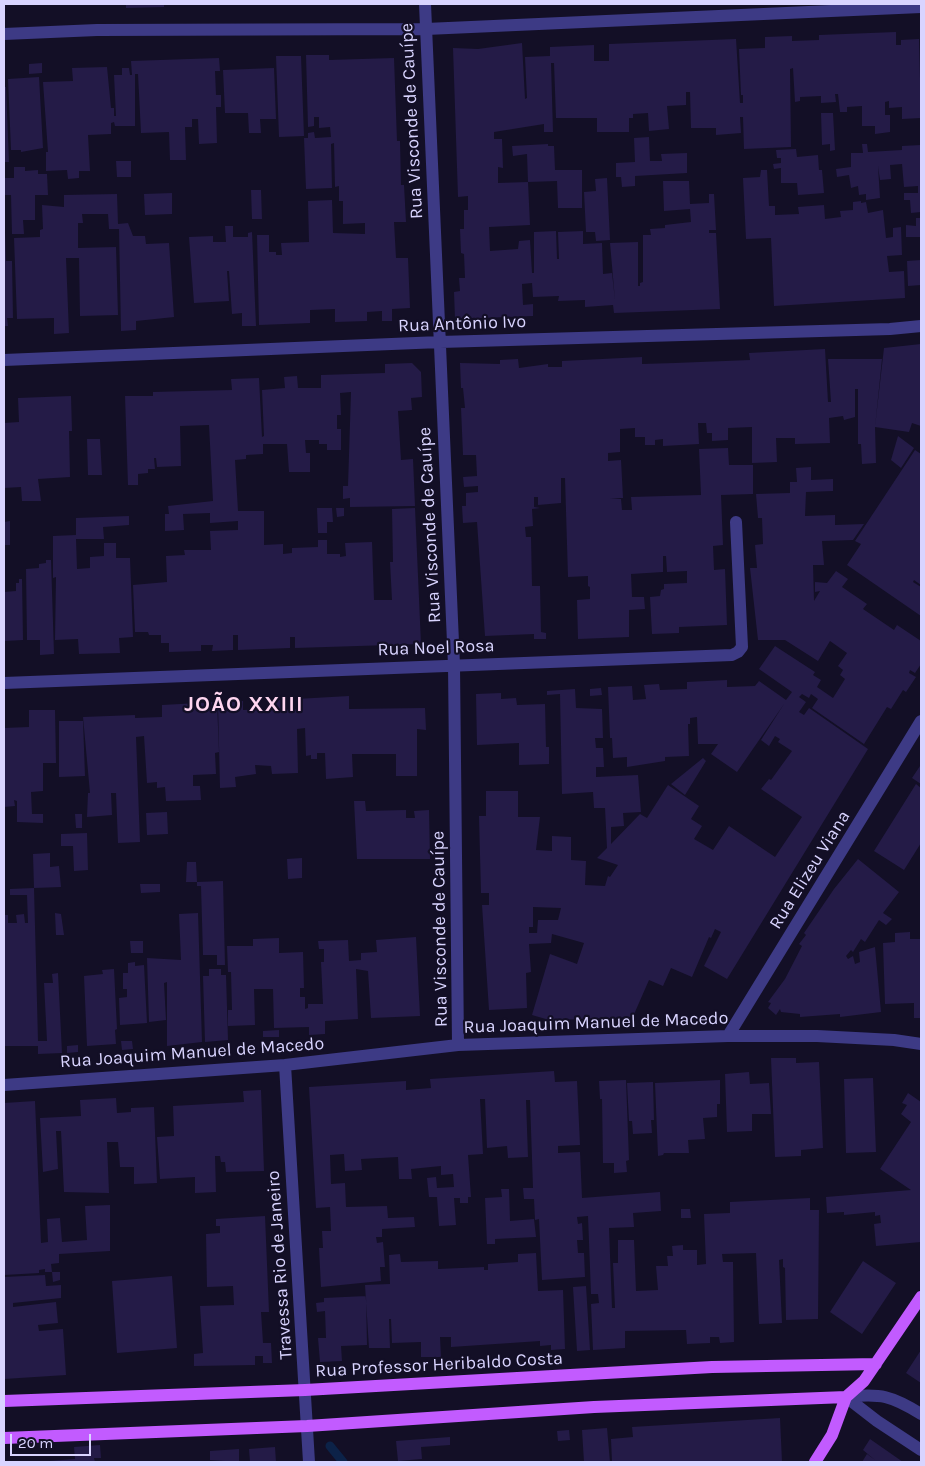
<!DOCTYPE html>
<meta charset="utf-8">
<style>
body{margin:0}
#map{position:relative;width:925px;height:1466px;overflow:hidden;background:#130f26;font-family:Karla,sans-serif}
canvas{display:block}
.frame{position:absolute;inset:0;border:5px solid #d9d4ff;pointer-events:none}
.scale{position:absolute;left:10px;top:1434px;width:81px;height:22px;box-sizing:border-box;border:2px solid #d9d4ff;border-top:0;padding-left:6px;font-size:15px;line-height:18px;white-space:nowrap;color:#d9d4ff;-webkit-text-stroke:4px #130f26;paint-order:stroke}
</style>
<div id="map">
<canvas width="925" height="1466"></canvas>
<div class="frame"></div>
<div class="scale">20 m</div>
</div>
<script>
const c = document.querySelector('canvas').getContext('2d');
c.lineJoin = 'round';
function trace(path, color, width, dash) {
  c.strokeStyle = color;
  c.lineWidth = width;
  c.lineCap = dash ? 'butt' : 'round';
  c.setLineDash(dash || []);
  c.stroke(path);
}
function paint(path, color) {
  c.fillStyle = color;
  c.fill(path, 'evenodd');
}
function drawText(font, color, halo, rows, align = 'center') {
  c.font = font + ' Karla,sans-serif';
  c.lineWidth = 4.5;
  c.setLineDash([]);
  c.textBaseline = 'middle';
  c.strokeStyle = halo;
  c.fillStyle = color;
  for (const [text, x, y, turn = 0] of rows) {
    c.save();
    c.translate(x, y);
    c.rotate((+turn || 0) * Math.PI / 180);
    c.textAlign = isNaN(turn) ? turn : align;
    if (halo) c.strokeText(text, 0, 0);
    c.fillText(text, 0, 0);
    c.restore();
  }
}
const stream = new Path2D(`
 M330,1446L343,1462`);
const building = new Path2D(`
 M126,4H164V7L126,8Z
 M896,32V45H901V40L919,39L921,118L902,119V107L889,108V101L885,102V115H890V132L875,134V126H862V106L847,107V112H840L838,94H835L836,102L821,103V96L800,97V101L795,102L793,68L790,69L791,147L744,149L743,117H740L741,133L716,135V128H691L690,92H686V105L667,106L669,129L649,131L648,113L633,114V118H629V132H597V118H556L554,63H551L553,132H544V124L494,132V139H502L503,168L498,167V183L528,182L530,225L489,227L490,251L518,249L519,241L530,240L532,273H534V232L556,231L557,259H559L558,232L583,231V244L602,243L603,274L612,273L615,300L610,243L638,242V286H640V283L643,282V235H651L650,229L665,228V225L691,222L690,209L664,211L663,181H689L690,204L709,203V194H714L716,230H709V233H716L720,309L614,313L613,305L585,307V300L558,301L559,296L533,297L532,283L522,284L523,305L533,304V316L455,319L454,292L460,291L459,278H465L464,254L461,253L460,229H464V210H468V196L458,197L453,48L478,49L522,43L525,99L527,98L525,57L550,56V47L594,45V61H609V44L736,39L740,103H743V95H741L739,49L765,48V37L792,36V41L819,40V35Z
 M306,55H329V60L394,58L397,141H400L401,185H404L406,222H394L396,258H408L410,308L392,309V321H382V311L367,312V321L335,322V309L310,310V323L259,325L257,235H269V252H276V255H282L281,243L309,242L308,201L332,200L333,233L365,234V223L343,224V201H339V186L335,187L334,143L331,144L332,188L306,189L304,138H308V133L314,132L315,138L331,137L330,127L319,128V117H314V126L308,127Z
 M276,56H301L304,136L279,137Z
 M219,58L220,71H215L216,95H221V107H216L217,143L199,144L198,119H192V127H185L186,160H170L169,132L141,133L138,74H135V126H115L114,122L111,123V134L88,135L90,171H79V178L68,179L67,170L46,171V152H48L43,82L73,81L72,68L107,67L111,108H114V116H116L114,75H122V68H129L130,75H132L131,61Z
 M42,63V73L29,74V64Z
 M274,68L276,119H260L261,133H249L248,113H225L223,70Z
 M39,77L43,148L21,152V150H11L8,79Z
 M4,87H6L9,162H4Z
 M821,113H833L835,150L830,151V144L822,145Z
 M649,137L650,161H662L661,154L687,153V173L635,176V186L622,187L621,177H616V163L635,162L634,138Z
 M548,144V146H554L555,170H582V208H558L557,181L528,182L527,154L513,156L512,146Z
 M862,144H867L868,152L902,150V146L921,145V212L911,213L910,200H904V193H918V186L904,187L902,164L890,165L891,179L880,180L878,166L880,198L866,200V194L859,195L858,186L851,188L849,175L837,177L836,169L851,167V153H863Z
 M796,149L797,157L818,155L819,170H822L824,193L798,195L797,183H781V168L774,169L773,164L781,163V158H777L776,150Z
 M116,161H131V177H117Z
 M14,167H25V171L38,170V174H47L48,195H35V220H23L24,234H12L11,195H4V178H14Z
 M761,170H767L769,206H775V215L799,214L798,207L824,205L825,219L841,217L840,211L853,210V202L861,201V203L866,202L868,213L883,210L886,238L893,237V228L901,227L902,255L887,256L889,272L904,271L905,298L774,306L771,238L746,239L743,178L760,177Z
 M607,178L610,240L596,241L595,232H586L584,192L596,191L595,179Z
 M251,190H261L262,219H252Z
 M172,193V214L145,215L144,194Z
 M117,194L118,224L128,223L133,236H145L146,244L169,243L174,317L136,321V330L121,331L119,229H109L108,214H82L83,223H78V248L116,247L118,315L80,316L79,258H66L69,333L54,334V318L17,319L14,238L40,237V230L43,229L42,205L64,207V195Z
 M4,203L6,261H12L13,318H7L8,326H4Z
 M916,218H921V237H906V225L916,226Z
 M225,226H233V237H248V233L252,232L256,326H242V313L232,314L229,271H227L229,301L194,303L189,237L213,236V242H226Z
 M921,260V285L908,286L907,261Z
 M921,344V426L912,423L909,432L875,427L876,463L862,464L861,444H858V389H855V417L844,420L843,416L829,418L830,443L795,444V438H776L777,462L752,463V427L728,428V440L712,441V433H707L706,423H698L699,444L663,446V439L655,440V445H645V437H635V428L620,429V452L608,453V461L621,460L623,498H610L621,499L622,510H632L631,497L701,495L699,449L728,448L729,465H753V494L721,495L723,545L713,546L714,570L725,569L727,625L679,627V633L652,634L650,597L660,596L661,590L664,589V584L687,583V571L667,572L666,556H663V572L631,574L632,597H644L645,609L629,610V637L578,639L577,600L590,599V587L588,586V576L568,577L565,478H561V503L538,505V497H534V507L540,508L532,509L533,526L525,527L526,537H531L532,586H540L541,632L546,633V639H534V634L485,636L477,522L463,523L462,506H466V493L478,492V486L464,487L463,477L477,476L476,455H463L461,408H465L463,388H461L460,363L500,364V360L518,359L519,368L548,364V367H562V361L642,357V364L675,363L750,360L749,353L825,349L828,402H831L828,359H882L875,427L884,348Z
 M412,363L421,372L422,397L411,398L412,410L398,411L401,460L413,459L415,506L350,507V498L343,499V486H348L351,392L340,393L341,415H337V429H341V450H327V444H319V440H305L306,453H310V472H289L287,444H263V454L246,455V459L235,460L238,511H264V545L283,544V554L292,553V548L318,547V540H327V554H340V557L346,556L345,543L372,542L374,600H392L390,562H393L392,509L415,508L421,644L295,648V637H290V648L238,650V635H233V650L212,651L213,645H201V651L169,652V643H161V635H149L148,632H135L133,585L167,582L166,556L185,555L184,550H211L210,531L238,530V521L210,523V513L183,514L184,530L165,531V514H169L168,506L213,501L209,425L180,426L181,466L157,467L156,458H154L155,469H148V473L138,474V485H128L125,396H153V392L232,390L231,379L259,378L262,437L264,436L262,390L285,388L284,377L297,376L298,388H321V375L385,373V364Z
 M71,396L72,431H69L70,477L38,479L41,501H22L21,487L4,488V423L19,422L18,398Z
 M898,436L914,448L901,468L891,460Z
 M87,439H100L102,475H88Z
 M915,450L921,454V585L914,580L913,582L921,587V616L847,565L861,544L855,541Z
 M811,467V480L833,479V491L806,492L805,516L835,515V525L864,524L853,540L822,541L824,565H813L814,601L820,591L815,592V582L827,583L836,571L848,579L842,587L867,604L863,609L894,630L897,625L921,641V664L915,673L910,670L909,673L916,677L906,692L903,690L891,709L887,707L864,744L812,708L818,699L811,694L809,698L802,694L799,697L806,702L799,712L804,715L809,708L868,749L727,979L704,966L721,932L715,929L711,938L709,937L692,977L671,968L663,986L649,980L635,1012L636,1017L557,1020L556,1022L532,1015L550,954L577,964L584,943L552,934L551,943L529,944L531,972L526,973L527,1008L489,1010L482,905H489V893H481L479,816H486V791H518V817H540L536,850L552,851V836L571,837V860L586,861L585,885L605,886L608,876L610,877L618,865L597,858L607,848L605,808H594L593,792L562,794L560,694L547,695V691L575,689L576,708L602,709L603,738H595L596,748H603L604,767H596V777L638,775L641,812L623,813L624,826L611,827V844L640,814L647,818L668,785L699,806L691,819L702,826L694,839L713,850L729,826L775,857L802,817L761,789L769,779L771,780L792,751L778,742L780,739L775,736L769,746L761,740L784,704L737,772L711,754L718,744H698L697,717L690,718V724H688L689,756L665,757V761L627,767V757L613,758L612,738H610L608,687L632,686L633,700L646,699L644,685L659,684L660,690L687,689V682L727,680V687L755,686L759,681L786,700L792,692L759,669L775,646L815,672L813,675L821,680L817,687L833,698L845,679L840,675L843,670L838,666L847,653L830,641L818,661L785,640H758L750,568H757L755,545L763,544L762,518H758L756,494L790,493V482H797L796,468ZM533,907L561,908L558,920H538L537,933H529V927H533Z
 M317,508H332L333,522H327V533H318Z
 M336,508H344V516L337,517Z
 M129,516V525L103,527L104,539H76L77,569L90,568V557L104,556V543H116V558H130L133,637L119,638L120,653L79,654L78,639L55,640L56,577L53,578V536L76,535V518Z
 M10,521V545H4V522Z
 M46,560H51L54,654L40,655V640H27L26,569L39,568V564L46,563Z
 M19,579H22L23,640L4,641V592L16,591V583H19Z
 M601,688L602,695L590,696V689Z
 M501,693V699L516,698L517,705L545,704L546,747H549V764L519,765V743L477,745L476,694Z
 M349,696V709L425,708L426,730L417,729V776H396V754H352L353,777L326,779L325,753H317V759H311V755L306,756L305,728L297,729L298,773L272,774L271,766L255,765L256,774L235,777L236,787L220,788L218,703L243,701V710L269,709L268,700H282V710L296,709V699Z
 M217,702L219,752L215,753L216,774L193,775V786H200L201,800L166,801L165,787L157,788V782L147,783L144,736L136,737L140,842L118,843L116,793H111L112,815L87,817L88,793H90L83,717L135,715V718L162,717V705Z
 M29,710H55L56,763H43V791L31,792L32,814H43V823L17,822V801L14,800L15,806L4,807V728L29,727Z
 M59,721H83L85,776L59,777Z
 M703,758L706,761L685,795L671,784Z
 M920,766L921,767V784L912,778Z
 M916,784L921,788V843L904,870L874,851Z
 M354,801H365L366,811L406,810V818H415L414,811L429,810L430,859H357Z
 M167,812L168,834L147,835L146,813Z
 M75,814H82V828H76Z
 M87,833L88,870L74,871L73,846H61V834Z
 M50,853V867L59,866L61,887L34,888L38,1041H47L44,983H53L52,974L58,973L62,1053L38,1054V1046H4V915H8V923H17L16,915L24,914L25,923H28L27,895H10V889L34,888L33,854Z
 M302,858V878L288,879L287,859Z
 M858,859L899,892L883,913L892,919L886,925L879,920L865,942L861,939L853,952L851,950L846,956L848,959L853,956L855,964L860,962L859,952L875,947L881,1012L840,1017V1014L800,1017V1014L781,1012L780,1009L776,1015L768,1008L771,1003L768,1002L785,979L802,946L799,944L806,935L804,933L834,889Z
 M187,862H196L197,882H186Z
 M223,881L225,965H217V955H203L201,886H197V882Z
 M140,884H160V892L141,893Z
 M55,913L61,914L64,935H56Z
 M198,913L202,1042L167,1046V982L164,983L166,1020L149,1022L147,958L181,960L179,914Z
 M910,932V939H921V1018H914V1003L885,1004L883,943L895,942V933Z
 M416,937L420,1016L371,1018L368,971L356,969L358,1019L325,1021V1034L309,1035V1027L274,1028L273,989H254L255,1025L228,1026V1010H232L231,972H228L227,946H253V939L279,938V953L303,952L304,988H300V997H305V1009L308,1008V1004H323L321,962H324V949H319L318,941L348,940L349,961L361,960V953L377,952L376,940Z
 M130,941H143V953H131Z
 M135,962V966L144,965L147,1023L120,1025L119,998L127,997V989H123V973H128V963Z
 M114,969L117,1029L115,1030L116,1044L87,1046L84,976L103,974L102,970Z
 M209,969H221V975H226L228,1040L205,1042L203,976H209Z
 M279,1030V1037H263V1031Z
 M121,1041H132L133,1049L122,1050Z
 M78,1045V1052L67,1053V1046Z
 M771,1058H796V1063L819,1062L823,1148L801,1150V1156L775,1157Z
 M554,1071L555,1082L577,1081L580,1145L558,1146V1153L580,1152L582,1198L660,1192L661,1211L633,1213L634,1227L609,1228L612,1308H615L613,1263H618V1240H634L636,1291L658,1290L656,1266H668L667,1256H673L672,1246L683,1245V1250H697V1265L706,1264L704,1214L730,1213V1202L810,1198V1210H819L818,1319L786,1320L785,1268L783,1267V1259L779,1260L782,1323L759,1324L756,1253L722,1254L723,1262H733L734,1342L720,1343L719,1337H710V1343L687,1344L686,1330L625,1331V1348L593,1350L591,1304L599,1303L598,1294H591L588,1216L577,1217L578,1224L582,1223L583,1240H577L578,1253H584L585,1277L542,1280L539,1219L535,1220L534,1199H524L523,1188H533L530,1100H526L528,1157L508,1158L507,1146L487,1148L485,1099H480L483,1154L468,1155L471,1197H468V1203H460V1198H454L456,1225L439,1226L437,1197H429L427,1178L436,1177L437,1188L454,1187L453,1174L441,1175V1166L411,1169L412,1179H399L398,1157L361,1159L362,1170L345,1171L344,1154L330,1155L331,1184L345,1183L346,1207L387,1206L388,1218L414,1217L415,1227L382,1229V1237H376L377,1243L383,1242L385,1267H380L381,1281L321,1287L319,1248H323L322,1231H331L330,1207L316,1208L309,1087L406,1081V1090L431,1088L430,1079Z
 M749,1072L750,1084L769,1083L771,1114H752V1131L727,1132L725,1074Z
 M873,1078L876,1152L846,1153L844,1079Z
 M626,1080L629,1160L626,1161L627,1172L614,1173V1163H603L602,1099H600L599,1081Z
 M720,1080V1104H717V1117L703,1118L705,1139L688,1140L689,1153H664L663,1155L658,1156L655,1083Z
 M653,1082L654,1120H651L652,1133L633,1134L632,1121H629L627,1083Z
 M261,1090L264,1171L226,1172L225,1162H221L220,1156H215L216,1192L195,1193V1177L160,1179L157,1137L174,1136L173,1106L244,1102L243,1091Z
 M908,1093L921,1102V1242L876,1246L874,1224L881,1223L880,1215L875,1216V1212L844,1215V1212L827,1213L826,1197L911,1190L880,1169L911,1122L901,1114L907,1105L902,1103Z
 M116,1098L117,1113L131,1112V1108L154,1107L157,1183L134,1184V1167H120L118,1142H107L109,1193L64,1192L61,1131H56L58,1169L43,1172L40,1118L81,1116L80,1100Z
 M35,1101L41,1243L48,1242L47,1219L60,1218L62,1242L87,1240L85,1206L110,1205V1251L59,1254V1263L51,1264L52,1272H45V1269L39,1270V1273L4,1275V1103Z
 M501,1189H509L510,1221L534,1219L536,1237L495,1239V1244H487L485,1198L502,1197Z
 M681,1209H690L691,1218H681Z
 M265,1216L269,1312H261L263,1343H271L272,1363H263V1356H255V1365L194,1366V1354L203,1353L200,1306L234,1305L233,1286L207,1287L206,1234L220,1233V1226H216V1219Z
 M536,1253L538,1291L563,1290L565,1349L551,1350V1345L540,1346V1341L451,1347V1337H440L441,1357H421V1342L392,1343L391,1319H389L390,1348H369L365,1285L390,1284L389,1255L400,1254L401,1262L438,1261V1269L484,1267V1270H488V1264L518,1262V1254Z
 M863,1261L896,1283L862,1334L830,1312Z
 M52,1272H60V1280L53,1282Z
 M45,1275L46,1286L61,1285V1298L13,1303V1307L56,1302L58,1323L38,1325L39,1331L63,1329L66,1375L4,1379V1277Z
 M172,1276L177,1348L117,1353L112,1281Z
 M586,1286L590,1350L577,1351L573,1287Z
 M366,1296L367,1345L341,1346L342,1361L320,1362L318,1338H326L325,1311L317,1312L316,1303L324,1302V1298Z
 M921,1350V1383L906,1373Z
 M780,1418L782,1462H612L611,1439L633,1437L632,1427Z
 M607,1428L610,1462H584L582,1430Z
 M569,1430L570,1440L558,1441L557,1431Z
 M450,1437V1445L421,1447L422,1459L398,1461L396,1441Z
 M870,1439L903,1462H862L867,1454L875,1460L863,1450Z
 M100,1445L101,1458H94L95,1462H36L75,1459L74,1447Z
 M275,1447L276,1462H250L249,1449Z
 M239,1449V1462L210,1460V1451Z`);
const minor = new Path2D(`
 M425,4L454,665L458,1045
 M4,34L97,30L426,29L921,7
 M4,360L440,342L890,329L921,326
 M4,683L732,655L738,652L742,647L736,522
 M728,1036L921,721
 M285,1065L309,1462
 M4,1085L285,1065L458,1045L728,1036H817L894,1040L921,1044`);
const tertiary = new Path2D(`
 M846,1397L877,1421L921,1450
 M846,1397C881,1393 892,1396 921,1414`);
const primary = new Path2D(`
 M4,1401L305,1390L712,1367L876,1364
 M4,1438L307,1426L594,1407L846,1397
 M815,1462L832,1435L846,1397L864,1381L921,1297`);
const streetNames = [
 ["Rua Visconde de Cauípe",412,121,-93],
 ["Rua Antônio Ivo",462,324,-2],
 ["Rua Visconde de Cauípe",430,525,-93],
 ["Rua Noel Rosa",436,648,-2],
 ["Rua Elizeu Viana",810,870,-58],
 ["Rua Visconde de Cauípe",440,929,-91],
 ["Rua Joaquim Manuel de Macedo",596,1023,-2],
 ["Rua Joaquim Manuel de Macedo",192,1053,-4],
 ["Travessa Rio de Janeiro",280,1265,-94],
 ["Rua Professor Heribaldo Costa",439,1365,-3]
];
const districtNames = [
 ["JOÃO XXIII",244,705]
];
trace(stream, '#0c2248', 9);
paint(building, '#241b47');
trace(minor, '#3d3a85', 12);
trace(tertiary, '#3d3a85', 12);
trace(primary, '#c25bff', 12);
drawText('18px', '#d9d4ff', '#130f26', streetNames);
c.letterSpacing = '1px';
drawText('bold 22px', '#ffd6f0', '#130f26', districtNames);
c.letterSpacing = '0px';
</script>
